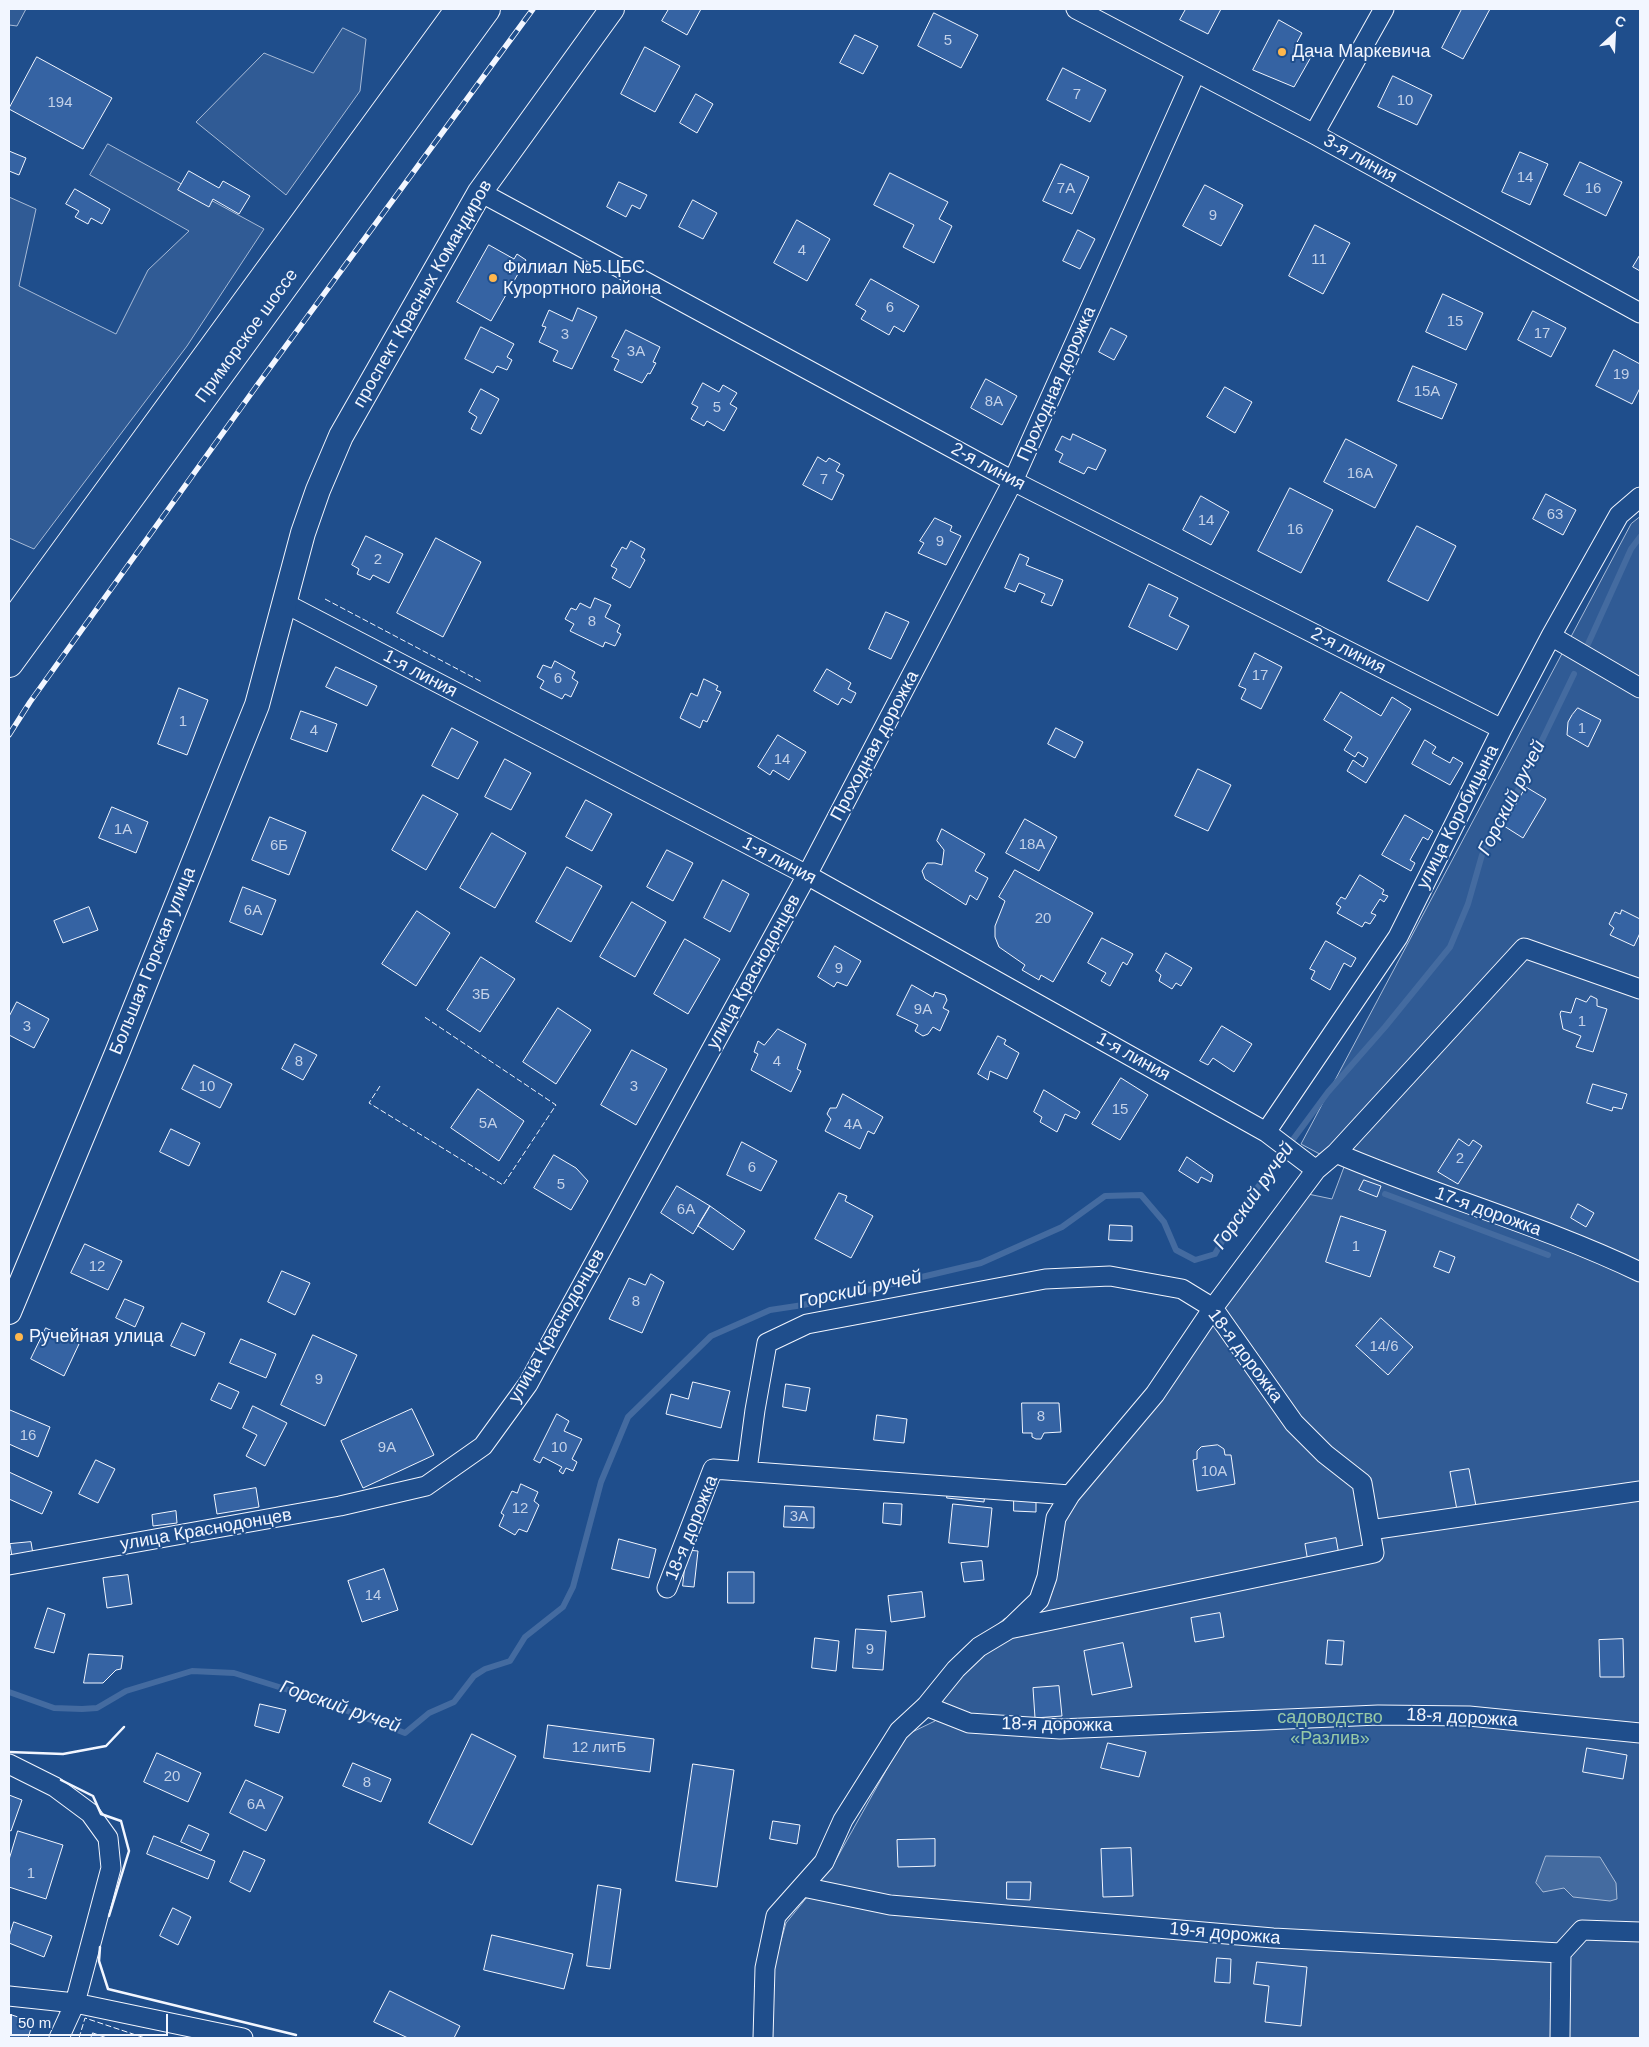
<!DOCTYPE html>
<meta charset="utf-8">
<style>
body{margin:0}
#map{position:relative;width:1649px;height:2047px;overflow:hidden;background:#1f4e8c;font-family:Arial,sans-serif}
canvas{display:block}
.frame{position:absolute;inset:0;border:10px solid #f2f6ff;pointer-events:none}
.north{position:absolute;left:1589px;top:10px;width:50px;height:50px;-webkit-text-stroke:4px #1f4e8c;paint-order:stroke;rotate:25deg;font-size:14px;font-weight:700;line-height:20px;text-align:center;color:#f2f6ff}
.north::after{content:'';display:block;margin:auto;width:18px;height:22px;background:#f2f6ff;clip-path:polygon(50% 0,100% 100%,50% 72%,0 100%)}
.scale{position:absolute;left:10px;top:2014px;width:158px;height:22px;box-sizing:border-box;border:2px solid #f2f6ff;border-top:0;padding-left:6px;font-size:15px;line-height:18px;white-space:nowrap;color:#f2f6ff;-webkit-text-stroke:4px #1f4e8c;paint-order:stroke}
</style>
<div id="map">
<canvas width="1649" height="2047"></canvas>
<div class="frame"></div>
<div class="north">С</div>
<div class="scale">50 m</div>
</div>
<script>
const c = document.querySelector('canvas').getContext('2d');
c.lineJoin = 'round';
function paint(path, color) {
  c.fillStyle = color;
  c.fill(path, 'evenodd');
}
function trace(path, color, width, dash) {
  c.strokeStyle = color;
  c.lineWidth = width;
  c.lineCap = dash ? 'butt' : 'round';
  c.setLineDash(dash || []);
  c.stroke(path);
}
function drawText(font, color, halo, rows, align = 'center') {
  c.font = font + ' Arial,sans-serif';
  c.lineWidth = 4;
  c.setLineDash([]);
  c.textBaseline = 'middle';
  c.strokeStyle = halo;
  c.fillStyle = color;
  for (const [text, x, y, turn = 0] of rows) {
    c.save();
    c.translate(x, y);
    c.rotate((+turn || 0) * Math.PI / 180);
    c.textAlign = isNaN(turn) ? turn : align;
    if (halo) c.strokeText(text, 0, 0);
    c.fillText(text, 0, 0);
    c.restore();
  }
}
const built = new Path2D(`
 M9,9H26L17,26L9,25Z
 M343,28L366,39L360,91L286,195L196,122L264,53L313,73Z
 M108,144L264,229L187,346L34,549L9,538V197L36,209L19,286L116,334L148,270L189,231L90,175Z
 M1640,517V2038H771L772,1972L786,1923L833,1865L906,1735L935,1721L954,1663L1004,1619L1049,1597L1066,1515L1170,1388L1248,1273L1308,1194L1332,1199L1344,1167L1301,1144L1631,524Z`);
const water = new Path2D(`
 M1546,1856L1600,1857L1616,1883L1617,1899L1610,1901L1573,1897L1564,1888L1543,1892L1536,1883Z`);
const stream = new Path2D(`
 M1588,644L1631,549L1640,537
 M1385,1194L1548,1255
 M9,1692L54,1708L82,1709L97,1708L126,1691L192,1671L234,1673L311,1697L405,1733L429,1713L454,1702L474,1676L485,1669L510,1661L525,1637L563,1607L573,1587L601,1482L628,1417L711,1336L770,1310L803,1305L981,1263L1062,1227L1105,1196L1141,1195L1164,1222L1176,1250L1195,1260L1215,1254L1235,1218L1328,1092L1385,1027L1450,947L1468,904L1482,855L1502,823L1574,674`);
const building = new Path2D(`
 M669,9H701L687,35L662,21Z
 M1186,9H1221L1208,34L1180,20Z
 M1462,9H1490L1463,59L1442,48Z
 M934,13L978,35L961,68L918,46Z
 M1279,20L1302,33L1294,48L1311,57L1294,87L1253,70Z
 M855,35L878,46L863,74L840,63Z
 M645,47L680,66L655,112L621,94Z
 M37,57L112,98L83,149L9,109Z
 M1063,68L1106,90L1090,122L1047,100Z
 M1393,76L1432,95L1417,125L1378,107Z
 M696,94L713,104L697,133L680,123Z
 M9,151L26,158L19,175L9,171Z
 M1520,152L1548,164L1530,205L1502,192Z
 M1580,162L1622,182L1606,216L1564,195Z
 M1061,164L1089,177L1072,214L1043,201Z
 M189,171L219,188L223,181L250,196L239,214L213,199L209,207L178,190Z
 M890,173L948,202L939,219L952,226L934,263L903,247L914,225L874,205Z
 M619,182L647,195L640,209L632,205L626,217L607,207Z
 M1205,185L1243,205L1221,246L1183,226Z
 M75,189L110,209L102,224L91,218L88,224L75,217L79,211L66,204Z
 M693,200L717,213L703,239L679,227Z
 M797,220L830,239L807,281L774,263Z
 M1315,225L1350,243L1323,294L1289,276Z
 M1078,230L1095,239L1080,269L1063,261Z
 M489,245L514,259L517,254L526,260L491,321L457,302Z
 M1640,255V271L1633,267Z
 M871,279L919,306L904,332L894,326L889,335L861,319L866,311L856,305Z
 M1443,294L1483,313L1466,350L1426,332Z
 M578,308L597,317L572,369L553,361L558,351L539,342L546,327L542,326L549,310L572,321Z
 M1533,311L1566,328L1551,357L1518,340Z
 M481,327L514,344L507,357L512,360L507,370L497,366L493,373L465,359Z
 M1111,328L1127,336L1114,360L1099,352Z
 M626,330L660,347L653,362L656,363L650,374L648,373L642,383L614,370L619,360L612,357Z
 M1614,350L1640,364V388L1632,404L1596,386Z
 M1413,366L1457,384L1442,419L1398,401Z
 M986,379L1017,396L1002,425L971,408Z
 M703,383L719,392L723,385L737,393L730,404L737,408L724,431L707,421L704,426L691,419L698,407L692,404Z
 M1225,387L1252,402L1235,433L1207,417Z
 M481,389L499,399L481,434L471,429L477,417L469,412Z
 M1073,434L1106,450L1096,470L1088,467L1084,474L1059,462L1063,454L1055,450L1062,436L1070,440Z
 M1346,439L1397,465L1375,508L1324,482Z
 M818,457L826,462L829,458L840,464L836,471L844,475L832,500L803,485Z
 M1290,488L1333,510L1301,573L1258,551Z
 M1546,494L1576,510L1563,535L1533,519Z
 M1201,496L1229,512L1211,545L1183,530Z
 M935,518L952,526L950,531L961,536L946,565L918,553L924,543L920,541Z
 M1417,526L1456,546L1428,601L1388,581Z
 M366,536L403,554L389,583L373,575L370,580L357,574L359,569L352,565Z
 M436,538L481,562L443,637L397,613Z
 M631,541L645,549L641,557L645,560L630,588L612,578L617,569L611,566L622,547L626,549Z
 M1020,554L1029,558L1026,565L1063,580L1052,606L1041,602L1045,594L1019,583L1015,592L1005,588Z
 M1149,584L1178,598L1169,616L1189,626L1177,650L1129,627Z
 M595,598L611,605L605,617L620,625L617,632L621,634L615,646L605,642L603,647L570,631L574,624L565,619L571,608L576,610L580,603L590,608Z
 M886,612L909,622L891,659L869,649Z
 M1255,653L1282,667L1261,709L1241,699L1246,689L1239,686Z
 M555,661L575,672L572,678L578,682L571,697L565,694L562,699L540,688L544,681L537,677L543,665L551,668Z
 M336,667L377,686L367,706L326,687Z
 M827,669L851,683L848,689L856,693L851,703L842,698L838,705L814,691Z
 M704,679L718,686L716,690L721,692L707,722L703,720L700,728L680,718L691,693L697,696Z
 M179,688L208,700L187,755L158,744Z
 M1341,692L1381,716L1392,697L1411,709L1366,783L1347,771L1353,760L1363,767L1368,758L1358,752L1355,757L1344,750L1352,737L1324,720Z
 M1578,708L1601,720L1588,747L1567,735L1568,722L1572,715Z
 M301,711L337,724L327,752L291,739Z
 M452,728L478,742L458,779L432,766Z
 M1056,728L1083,742L1075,758L1048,744Z
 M778,735L806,752L789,780L773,770L770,775L758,767Z
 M1425,740L1436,747L1432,753L1450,763L1453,757L1463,763L1450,785L1412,764Z
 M505,759L531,773L511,810L485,797Z
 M1198,769L1231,785L1208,831L1175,816Z
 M1526,787L1546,799L1523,838L1504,826Z
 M423,795L458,814L426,870L392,850Z
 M586,800L612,814L592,851L566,837Z
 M112,807L148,822L136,853L99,838Z
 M1405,815L1433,831L1428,840L1423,837L1410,860L1415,863L1411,871L1382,855Z
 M270,817L306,832L289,875L252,860Z
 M1025,819L1057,837L1039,871L1006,853Z
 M942,829L985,854L975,871L988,878L977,900L970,895L966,905L925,879L922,871L927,863H935L942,865L944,850L937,841Z
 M492,833L526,853L495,908L460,888Z
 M667,850L693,863L673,901L647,887Z
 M567,867L602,886L571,942L536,922Z
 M1015,870L1093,913L1053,982L1041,975L1039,980L1022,970L1025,965L999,947L995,937V926L1005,901L999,897Z
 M1360,875L1384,890L1382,894L1388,896L1384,902L1380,899L1371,913L1376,915L1370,924L1365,922L1362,927L1337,913L1341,907L1336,904L1341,897L1345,899Z
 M723,880L749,894L730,932L704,918Z
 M243,887L276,900L262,935L230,922Z
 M632,902L666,922L635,977L600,957Z
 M89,907L98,930L63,943L54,921Z
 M1622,910L1640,919V933L1634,946L1610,935L1614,928L1609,924L1615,912L1620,914Z
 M417,911L450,933L416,986L382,964Z
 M1102,938L1133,954L1127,965L1123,962L1110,986L1101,981L1106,973L1088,963Z
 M685,939L720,959L688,1014L654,994Z
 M1326,941L1356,958L1351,967L1344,963L1330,990L1311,979L1315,971L1310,969Z
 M835,946L861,961L847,986L837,982L834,987L818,977Z
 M1166,953L1192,968L1181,986L1176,983L1172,989L1159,981L1161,975L1156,971Z
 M481,957L515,979L480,1032L447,1010Z
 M912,985L933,997L935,992L945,995L947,1000L943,1008L949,1011L940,1031L933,1027L928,1034L923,1036L915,1031L918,1025L897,1015Z
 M1591,996L1597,999V1006L1607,1009L1593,1052L1576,1047L1581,1036L1563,1029L1560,1014L1561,1011L1571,1013L1576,998L1586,1002Z
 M17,1002L49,1019L34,1048L9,1035V1017Z
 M558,1008L591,1030L556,1084L523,1062Z
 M1222,1026L1252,1044L1234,1072L1213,1058L1208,1065L1200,1061Z
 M778,1029L806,1044L797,1069L801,1071L791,1092L751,1070L758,1054L754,1052L758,1041L764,1045Z
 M998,1036L1006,1040L1004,1044L1019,1053L1007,1079L990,1071L988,1080L978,1074Z
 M295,1044L317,1055L303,1080L282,1069Z
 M632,1050L667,1069L636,1125L601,1105Z
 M194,1065L232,1084L220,1108L182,1089Z
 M1121,1078L1148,1095L1120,1140L1092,1124Z
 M1593,1084L1627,1094L1622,1109L1613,1107L1612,1111L1587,1103Z
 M478,1089L524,1121L499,1161L451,1128Z
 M1044,1090L1080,1112L1076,1119L1065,1114L1057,1132L1040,1122L1042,1117L1034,1112Z
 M843,1094L883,1117L874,1134L868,1131L860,1149L825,1131L831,1119L827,1114L830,1108H836Z
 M171,1129L200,1143L189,1166L160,1152Z
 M1459,1139L1469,1146L1473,1140L1482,1146L1458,1184L1438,1172Z
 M742,1142L777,1161L761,1191L727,1175Z
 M554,1155L576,1168L588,1181L571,1210L534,1188Z
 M1187,1157L1213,1175L1211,1182L1201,1177L1198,1183L1179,1171Z
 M1364,1180L1381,1186L1377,1197L1359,1190Z
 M677,1186L710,1206L693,1234L661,1213Z
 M839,1193L847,1196L845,1201L873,1216L851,1258L815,1239Z
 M1578,1204L1594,1213L1586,1227L1571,1218Z
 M710,1206L745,1231L733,1250L698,1226Z
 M1341,1216L1386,1231L1370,1277L1326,1262Z
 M1110,1225L1132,1226V1241L1109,1240Z
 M85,1244L122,1261L108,1290L71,1273Z
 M1440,1251L1455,1257L1449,1273L1434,1267Z
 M282,1271L310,1283L295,1315L268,1302Z
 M651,1274L664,1282L642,1333L609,1319L629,1278L645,1285Z
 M125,1299L144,1307L135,1327L116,1318Z
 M1381,1318L1413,1347L1388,1375L1356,1346Z
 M182,1323L205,1333L195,1356L171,1346Z
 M46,1328L79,1344L64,1376L31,1359Z
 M313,1335L357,1355L325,1426L281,1405Z
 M241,1339L276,1354L266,1378L230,1363Z
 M693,1382L730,1391L721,1428L666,1414L671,1394L688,1399Z
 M219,1383L239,1392L231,1409L211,1400Z
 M786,1384L810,1388L806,1411L783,1407Z
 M1022,1403H1059L1061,1432L1044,1433L1041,1439H1036L1032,1437V1433H1023Z
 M253,1406L287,1423L265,1466L246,1456L257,1435L243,1428Z
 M412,1409L434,1455L363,1488L341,1441Z
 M10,1410L50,1427L38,1457L9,1444Z
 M557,1414L569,1421L564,1431L582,1439L572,1459L577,1462L573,1471L566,1468L563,1474L559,1471L562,1467L543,1457L540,1463L534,1460Z
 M877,1415L907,1419L904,1443L874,1440Z
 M1218,1445L1224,1449L1225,1455H1231L1235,1484L1197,1491L1193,1460L1197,1459V1451L1201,1447Z
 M96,1460L115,1469L98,1503L79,1494Z
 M1469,1469L1476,1506L1457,1510L1450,1472Z
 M9,1472L52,1492L42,1514L9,1499Z
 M521,1484L538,1492L534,1501L539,1505L527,1532L519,1529L515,1535L499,1526L504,1515L501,1513L512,1491L517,1493Z
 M256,1488L259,1507L217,1514L214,1495Z
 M948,1488L985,1492L984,1502L947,1498Z
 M1014,1496L1036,1497V1512L1014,1511Z
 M884,1503L902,1504L901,1525L883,1523Z
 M953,1504L992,1508L988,1547L949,1543Z
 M785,1506L814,1507V1528L784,1527Z
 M176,1511L177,1523L153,1526L152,1515Z
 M1336,1538L1339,1555L1308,1562L1305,1544Z
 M619,1539L656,1549L649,1578L612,1569Z
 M31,1542L33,1554L12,1557L10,1544Z
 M687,1550L698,1551L694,1587L683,1586Z
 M982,1561L984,1580L964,1582L961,1563Z
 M384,1569L398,1610L362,1622L348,1581Z
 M728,1572H754V1603H728Z
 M128,1575L132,1604L107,1608L103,1578Z
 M922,1592L925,1617L891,1622L888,1596Z
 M48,1608L65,1614L54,1653L35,1648Z
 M1220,1613L1224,1637L1195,1642L1191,1618Z
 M856,1629L886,1631L883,1670L853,1668Z
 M815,1638L839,1641L836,1671L812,1668Z
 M1623,1639L1624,1677H1600L1599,1640Z
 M1328,1640L1344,1641L1342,1665L1326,1664Z
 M1123,1643L1132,1687L1092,1695L1084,1651Z
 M89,1654L123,1656L121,1669L116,1670L103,1683H84Z
 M1059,1686L1062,1716L1035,1718L1033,1688Z
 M260,1704L286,1710L279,1733L255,1726Z
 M548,1725L654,1739L650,1772L544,1758Z
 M472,1734L516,1756L472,1845L429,1823Z
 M1108,1743L1146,1752L1139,1777L1101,1768Z
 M1587,1748L1627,1755L1623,1779L1583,1772Z
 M157,1753L201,1773L188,1802L144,1782Z
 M353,1763L391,1779L381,1802L343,1786Z
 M693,1764L734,1770L717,1887L676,1881Z
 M246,1780L283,1797L266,1831L230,1813Z
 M9,1795L22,1800L11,1831L9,1830Z
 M773,1821L800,1825L797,1844L770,1839Z
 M189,1825L209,1834L201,1851L181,1842Z
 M18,1831L63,1845L46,1899L9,1887V1860Z
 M154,1836L215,1861L208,1879L147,1854Z
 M935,1839V1866L898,1867L897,1840Z
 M1131,1848L1133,1896L1103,1897L1101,1849Z
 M244,1851L265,1860L250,1892L230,1882Z
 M1007,1882H1031L1030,1900L1007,1899Z
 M598,1885L621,1889L610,1969L587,1966Z
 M173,1908L191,1917L178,1945L160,1936Z
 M14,1922L52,1936L44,1957L9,1943V1937Z
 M492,1935L573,1954L564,1989L484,1970Z
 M1217,1958L1231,1959L1230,1983L1215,1982Z
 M1257,1962L1307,1967L1301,2026L1265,2022L1269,1986L1254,1984Z
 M390,1991L460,2026L454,2038H408L374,2022Z
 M9,2014L33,2022L28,2038H9Z
 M93,2033L107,2038H91Z`);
const minor = new Path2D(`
 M1076,9L1314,134L1640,313
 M1314,134L1384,9
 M480,192L1013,481L1502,729
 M285,605L294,608L807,875L1266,1132L1316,1170L1336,1153L1524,948L1640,989
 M1551,636L1640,688
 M1266,1132L1398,937L1502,729L1551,636L1619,515L1640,497
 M1336,1153C1436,1196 1542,1225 1640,1272
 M747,1470L755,1410L767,1343L807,1324L1045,1279L1110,1276L1182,1289L1213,1308L1294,1423L1325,1454L1362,1483L1374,1553L1009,1629
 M1370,1530L1640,1491
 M9,1565L340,1506L426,1486L483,1446L528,1384L807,875L1013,481L1196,72
 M667,1588L713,1469L1070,1495
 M926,1706L969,1723L1060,1729L1378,1715L1469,1716L1640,1733
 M9,1764L55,1787L90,1813L108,1838L111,1868L75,2003L59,2038
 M803,1887L890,1905L1273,1938L1561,1953L1582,1930L1640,1932
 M9,1996L75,2003L243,2038
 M763,2038L765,1968L776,1916L824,1862L843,1820L899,1731L926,1706L956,1669L979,1647L1009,1629L1039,1600L1047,1577L1056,1518L1070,1495L1155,1394L1213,1308L1316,1170
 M1560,2038L1561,1953`);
const tertiary = new Path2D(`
 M9,1312L117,1053L257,705L303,533L318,490L341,436L480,192L612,9`);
const trunk = new Path2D(`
 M9,628L460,9
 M9,663L486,9`);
const rail = new Path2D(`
 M9,735L30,702L258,384L533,9`);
const fence = new Path2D(`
 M325,599L482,682
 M380,1086L369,1103L503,1185L556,1105L423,1016
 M79,2038L85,2018L145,2038`);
const wall = new Path2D(`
 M9,1752L63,1754L106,1746L124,1727
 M61,1780L93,1796L101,1814L121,1821L129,1851L109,1916
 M100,1947L99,1961L108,1989L296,2035`);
const markers = [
 [1282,52,5,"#ffb74d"],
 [493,278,5,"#ffb74d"],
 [19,1337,5,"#ffb74d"]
];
const numberNames = [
 ["5",948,41],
 ["7",1077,95],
 ["10",1405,101],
 ["194",60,103],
 ["14",1525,178],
 ["7А",1066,189],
 ["16",1593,189],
 ["9",1213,216],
 ["4",802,251],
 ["11",1319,260],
 ["6",890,308],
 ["15",1455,322],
 ["17",1542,334],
 ["3",565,335],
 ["3А",636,352],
 ["19",1621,375],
 ["15А",1427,392],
 ["8А",994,402],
 ["5",717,408],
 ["16А",1360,474],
 ["7",824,480],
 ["63",1555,515],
 ["14",1206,521],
 ["16",1295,530],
 ["9",940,542],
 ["2",378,560],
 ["8",592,622],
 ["17",1260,676],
 ["6",558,679],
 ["1",183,722],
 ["1",1582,729],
 ["4",314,731],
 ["14",782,760],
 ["1А",123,830],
 ["18А",1032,845],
 ["6Б",279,846],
 ["6А",253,911],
 ["20",1043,919],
 ["9",839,969],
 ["3Б",481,995],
 ["9А",923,1010],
 ["1",1582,1022],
 ["3",27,1027],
 ["8",299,1062],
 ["4",777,1062],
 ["10",207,1087],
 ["3",634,1087],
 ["15",1120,1110],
 ["5А",488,1124],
 ["4А",853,1125],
 ["2",1460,1159],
 ["6",752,1168],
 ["5",561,1185],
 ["6А",686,1210],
 ["1",1356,1247],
 ["12",97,1267],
 ["8",636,1302],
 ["14/6",1384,1347],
 ["9",319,1380],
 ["8",1041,1417],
 ["16",28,1436],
 ["9А",387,1448],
 ["10",559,1448],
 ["10А",1214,1472],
 ["12",520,1509],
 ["3А",799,1517],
 ["14",373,1596],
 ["9",870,1650],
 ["12 литБ",599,1748],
 ["20",172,1777],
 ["8",367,1783],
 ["6А",256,1805],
 ["1",31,1874]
];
const poiNames = [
 ["Дача Маркевича",1292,52],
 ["Филиал №5 ЦБС",503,268],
 ["Курортного района",503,289],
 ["Ручейная улица",29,1337]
];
const streetNames = [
 ["3-я линия",1360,159,29],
 ["проспект Красных Командиров",423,294,-60],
 ["Приморское шоссе",247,336,-54],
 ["Проходная дорожка",1057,384,-66],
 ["2-я линия",988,467,28],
 ["2-я линия",1348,651,27],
 ["1-я линия",420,674,28],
 ["Проходная дорожка",875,746,-62],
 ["улица Коробицына",1458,817,-63],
 ["1-я линия",779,861,28],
 ["Большая Горская улица",153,961,-68],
 ["улица Краснодонцев",754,972,-61],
 ["1-я линия",1133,1057,29],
 ["17-я дорожка",1488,1212,20],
 ["улица Краснодонцев",557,1326,-60],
 ["18-я дорожка",1245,1356,53],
 ["18-я дорожка",692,1528,-68],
 ["улица Краснодонцев",206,1530,-10],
 ["18-я дорожка",1462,1718,3],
 ["18-я дорожка",1057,1725,1],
 ["19-я дорожка",1225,1934,5]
];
const parkNames = [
 ["садоводство",1330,1718],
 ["«Разлив»",1330,1739]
];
const waterNames = [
 ["Горский ручей",1512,798,-63],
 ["Горский ручей",1254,1196,-55],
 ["Горский ручей",860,1290,-12],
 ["Горский ручей",340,1707,19]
];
paint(built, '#305b95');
trace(built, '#a8bbd7', 1);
paint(water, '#446ba0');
trace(water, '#a8bbd7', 1);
trace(stream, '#446ba0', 6);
paint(building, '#3563a3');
trace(building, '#f2f6ff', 1);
trace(minor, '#f2f6ff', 21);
trace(tertiary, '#f2f6ff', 26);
trace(trunk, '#f2f6ff', 30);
trace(minor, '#1f4e8c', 19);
trace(tertiary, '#1f4e8c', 24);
trace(trunk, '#1f4e8c', 28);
trace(rail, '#f2f6ff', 5.5);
trace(rail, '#1f4e8c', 4, [11]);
trace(fence, '#f2f6ff', 1, [6, 2.5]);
trace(wall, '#f2f6ff', 2.5);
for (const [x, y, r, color] of markers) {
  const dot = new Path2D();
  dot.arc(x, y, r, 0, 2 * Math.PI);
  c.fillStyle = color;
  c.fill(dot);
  trace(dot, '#1f4e8c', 2);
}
drawText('15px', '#c3d1e8', null, numberNames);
drawText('18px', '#f2f6ff', '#1f4e8c', poiNames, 'left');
drawText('18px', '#f2f6ff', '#1f4e8c', streetNames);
drawText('18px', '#97c8a6', '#1f4e8c', parkNames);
drawText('italic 19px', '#f2f6ff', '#1f4e8c', waterNames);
</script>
